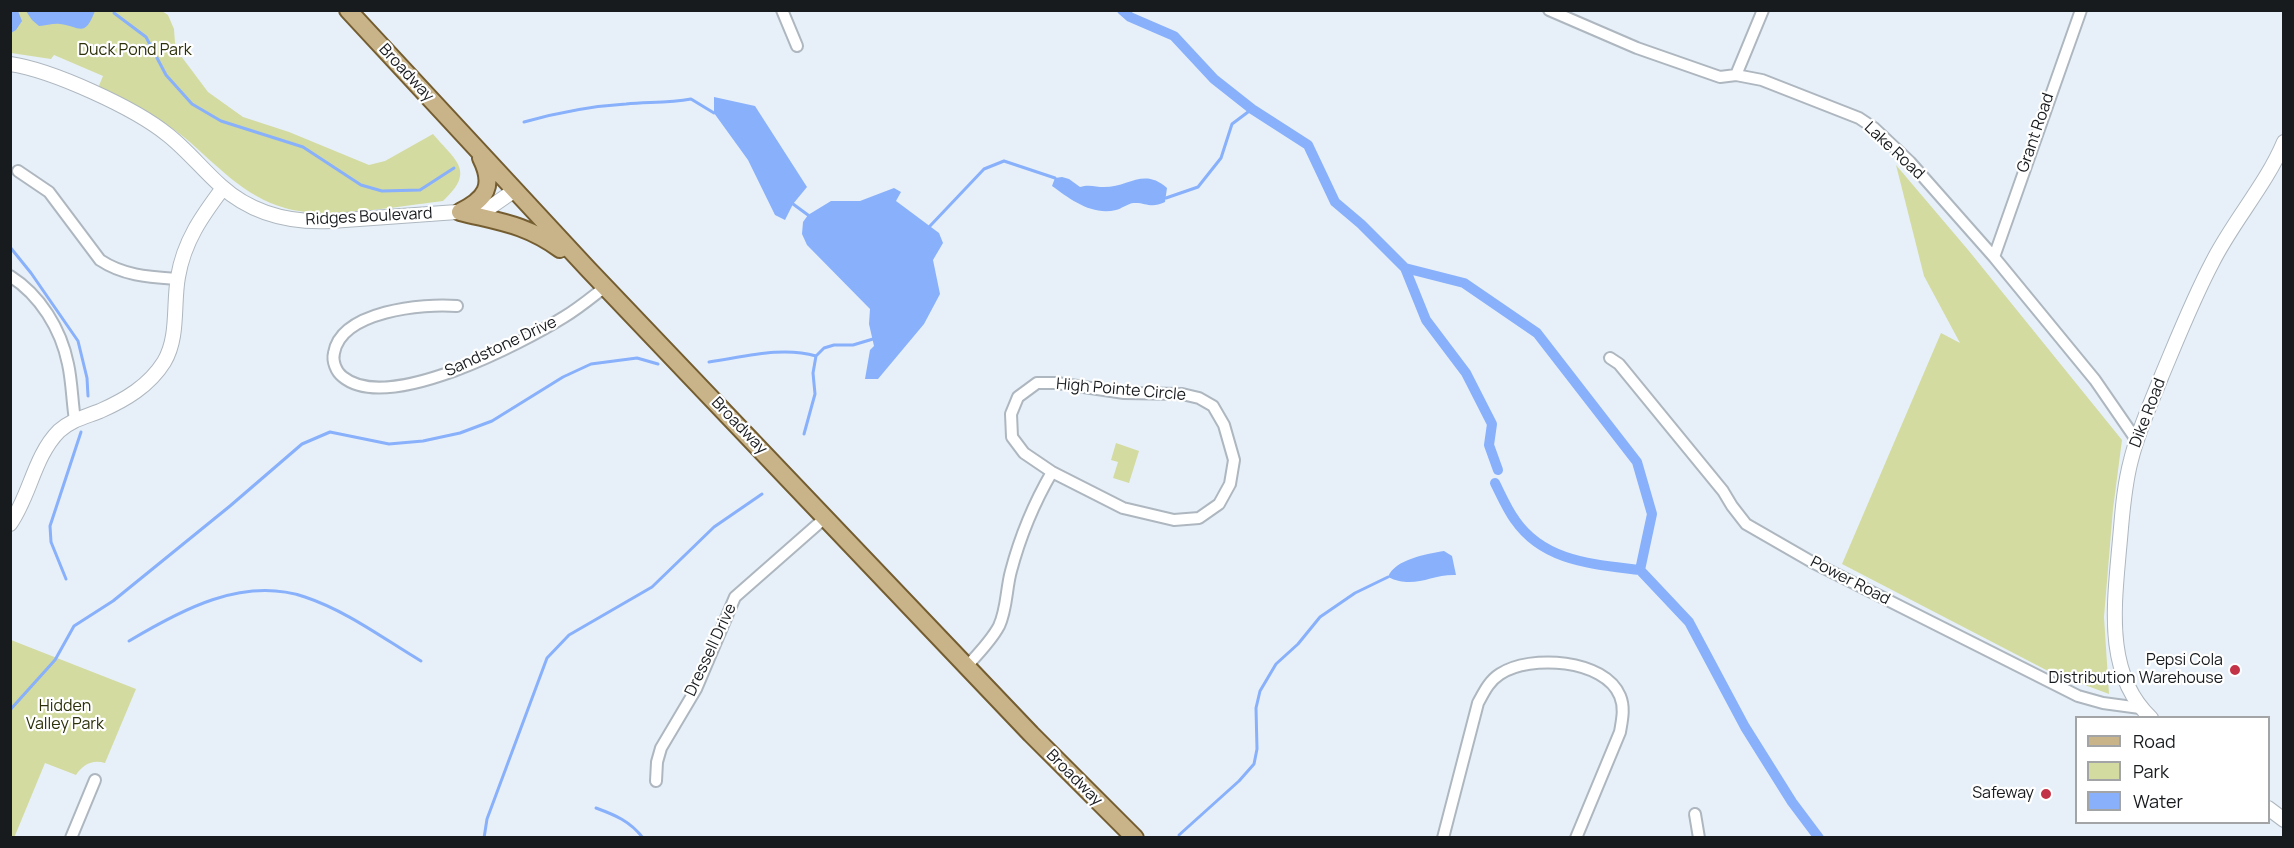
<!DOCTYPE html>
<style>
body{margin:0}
#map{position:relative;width:2294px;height:848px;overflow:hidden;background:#e7f0f9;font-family:Manrope,sans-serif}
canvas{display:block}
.frame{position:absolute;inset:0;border:12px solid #181b1e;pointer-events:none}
.legend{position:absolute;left:2075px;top:716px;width:195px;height:108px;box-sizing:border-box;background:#fff;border:2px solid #a3a4a5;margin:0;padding:8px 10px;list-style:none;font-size:18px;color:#181b1e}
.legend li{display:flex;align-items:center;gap:12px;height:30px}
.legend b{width:30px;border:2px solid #a3a4a5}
</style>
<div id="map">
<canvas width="2294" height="848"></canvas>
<div class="frame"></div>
<ul class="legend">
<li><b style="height:8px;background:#c9b388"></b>Road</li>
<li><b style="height:16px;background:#d3dba0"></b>Park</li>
<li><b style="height:16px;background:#88b0fb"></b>Water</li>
</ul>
</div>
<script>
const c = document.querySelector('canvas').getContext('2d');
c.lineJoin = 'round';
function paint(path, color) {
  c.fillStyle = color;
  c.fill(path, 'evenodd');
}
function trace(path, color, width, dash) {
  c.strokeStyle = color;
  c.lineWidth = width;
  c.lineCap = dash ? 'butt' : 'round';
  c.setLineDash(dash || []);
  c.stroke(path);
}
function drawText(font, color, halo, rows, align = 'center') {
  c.font = font + ' Manrope,sans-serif';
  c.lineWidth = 4.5;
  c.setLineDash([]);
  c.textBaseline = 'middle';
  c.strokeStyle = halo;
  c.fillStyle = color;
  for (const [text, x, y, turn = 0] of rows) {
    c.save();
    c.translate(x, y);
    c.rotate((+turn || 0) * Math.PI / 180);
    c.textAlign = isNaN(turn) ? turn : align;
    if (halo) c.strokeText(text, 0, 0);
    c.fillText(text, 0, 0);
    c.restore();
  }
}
const green = new Path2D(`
 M10,11H162L168,15L174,29L175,43L181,56L208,92L243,117L289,132L369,165L385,161L433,134C456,161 476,171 443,201C401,206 324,220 285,208C243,196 217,165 185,138C160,117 128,103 98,88L103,76L54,55L51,59L11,53Z
 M1896,165L1969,251L2122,440L2113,509L2104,617L2109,694L2050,672L1842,564L1941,333L1960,343L1924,276Z
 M1116,443L1139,451L1129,483L1113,478L1118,462L1111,460Z
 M11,640L136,689L105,763C93,759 83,764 76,775L45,763L14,838L10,837Z`);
const water = new Path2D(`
 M11,10L18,11L22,21L16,30L11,33Z
 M26,11H95C84,39 80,26 60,24C53,23 46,26 39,26L32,20Z
 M714,97L755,106L807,187L793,204L785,220L775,215L748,160L714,113Z
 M1062,177L1069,179L1080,187C1089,184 1096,187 1104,187C1129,187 1144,167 1167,188L1165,202C1150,209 1146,202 1133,203C1127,204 1121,209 1116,210C1092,216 1070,199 1052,186L1055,178Z
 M894,188L901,192L896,201L939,233L943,243L933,260L940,294L924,324L878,379H865L870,350L874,346L869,324L870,309L807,245L802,234L803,222L808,215L831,201H860Z
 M1444,551L1452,556L1456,575C1430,574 1415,590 1388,577C1395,559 1427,554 1444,551Z`);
const stream = new Path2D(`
 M114,13L146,37L166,75L192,104L221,121L303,147L361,185L382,191L420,190L454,168
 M524,122C556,113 592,106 626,104C649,102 668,103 691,99L714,113
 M1166,198L1198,187L1221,158L1232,124L1252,109
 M793,204L808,215
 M930,226L984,169L1004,161L1055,178
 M10,247L31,273L78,341L87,378L88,396
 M709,362C744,357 782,346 816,356
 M804,434L815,394L813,373L816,356L824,348L834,345H853L873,339
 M66,579L51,542L50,526L81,432
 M129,641C181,610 243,576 305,597C347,611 384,639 421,661
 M10,710L55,660L74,626L113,601L230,506L302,444L330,432L389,444L423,441L460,433L492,421L563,377L591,364L637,358L658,364
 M596,808C615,815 630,821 643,838
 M1179,835L1239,781L1254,764L1257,749L1256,708L1260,691L1276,664L1298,644L1320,617L1355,593L1388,577
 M484,838L487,819L547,658L569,635L652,587L714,527L762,494`);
const canal = new Path2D(`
 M1122,10L1130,17L1174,36L1214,79L1252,109L1308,145L1335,202L1361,224L1405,268L1464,283L1537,333L1637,462L1652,514L1640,570
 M1405,268L1426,320L1466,373L1492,424L1489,445L1498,470
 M1495,483C1501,495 1507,509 1515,520C1544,562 1593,564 1640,570L1689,622L1745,727L1792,802L1819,838`);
const minor = new Path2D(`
 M782,10L797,46
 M1549,10L1637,48L1720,77L1736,75L1762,80L1859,118L1874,128L1910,162L1994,257L2095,380L2137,441
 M1736,75L1763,10
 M18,171L49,192L100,260C124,276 150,277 178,279
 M1994,257L2081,10
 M10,276C40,295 61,329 68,364C72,382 72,401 75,420
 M457,306C423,303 341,311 334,353C332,361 336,372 343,377C388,414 522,343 564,317C579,308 592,297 605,287
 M1610,358L1619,364L1723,491L1732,506L1746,524L1812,562L2078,696L2103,703L2140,708
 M1037,383H1057L1124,393L1182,394L1199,398L1213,406L1224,425L1234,460L1230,484L1219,504L1199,518L1174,520L1123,508L1052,472L1024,453L1012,437L1011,414L1018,397Z
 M967,666C978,654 991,641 999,626C1007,609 1006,589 1011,571C1020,537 1034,503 1052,472
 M656,781L657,762L661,748L696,689L735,597L826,517
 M1695,814L1699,838
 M71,838L95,780
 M1443,838L1478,703C1484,692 1489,681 1500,674C1530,654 1605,659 1620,696C1625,708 1622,720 1620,732L1576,838`);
const tertiary = new Path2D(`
 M10,64C52,70 135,108 168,135C187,150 203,170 221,186C252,214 291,223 331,221L471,211L492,206L515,190
 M10,524C30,496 34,456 59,431C71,420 85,417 100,411C125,400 149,386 164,362C179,337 173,304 178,277C184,241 202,216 223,188
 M2151,718C2105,675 2114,607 2119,550C2122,520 2123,490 2131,460C2138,431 2151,403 2162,375C2178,337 2193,299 2212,263C2233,221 2266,185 2284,142
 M2268,808L2284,820`);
const primary = new Path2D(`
 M348,10L588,269L1031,734L1135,838
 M460,212C500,222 525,224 560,249
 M460,212C486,199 495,186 481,158`);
const markers = [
 [2235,670,6,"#c33347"],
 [2046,794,6,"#c33347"]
];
const parkNames = [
 ["Duck Pond Park",135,51],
 ["Hidden",65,707],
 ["Valley Park",65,725]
];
const streetNames = [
 ["Broadway",406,73,47],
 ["Grant Road",2036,133,-71],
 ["Lake Road",1894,151,43],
 ["Ridges Boulevard",369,217,-3],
 ["Sandstone Drive",501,347,-25],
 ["High Pointe Circle",1121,390,5],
 ["Dike Road",2148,413,-69],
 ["Broadway",739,426,46],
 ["Power Road",1850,581,27],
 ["Dressell Drive",711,650,-65],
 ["Broadway",1074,778,45]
];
const poiNames = [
 ["Pepsi Cola",2223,661],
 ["Distribution Warehouse",2223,679],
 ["Safeway",2034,794]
];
paint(green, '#d3dba0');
paint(water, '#88b0fb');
trace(stream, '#88b0fb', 3);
trace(canal, '#88b0fb', 10);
trace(minor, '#aeb7bf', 14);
trace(tertiary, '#aeb7bf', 16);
trace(primary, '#745d30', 20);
trace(minor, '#fff', 10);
trace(tertiary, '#fff', 14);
trace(primary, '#c9b388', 16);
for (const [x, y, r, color] of markers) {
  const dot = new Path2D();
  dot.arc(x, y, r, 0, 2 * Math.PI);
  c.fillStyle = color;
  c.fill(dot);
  trace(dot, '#fff', 2);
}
drawText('16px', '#2d3008', '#fff', parkNames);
drawText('16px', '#181b1e', '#fff', streetNames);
drawText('16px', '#181b1e', '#fff', poiNames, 'right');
</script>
